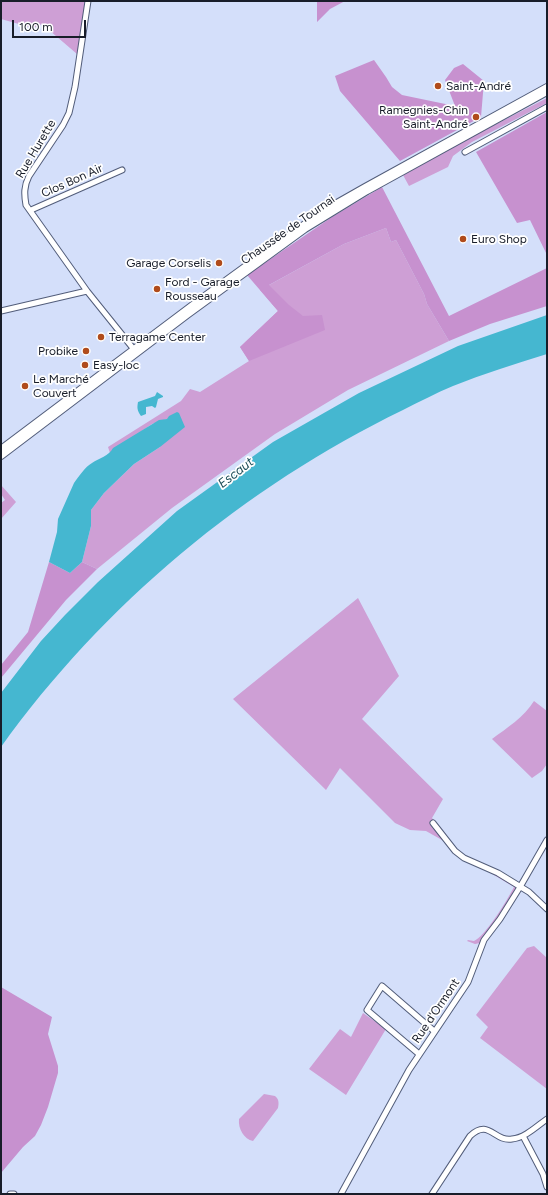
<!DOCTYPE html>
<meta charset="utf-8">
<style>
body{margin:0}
#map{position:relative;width:548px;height:1195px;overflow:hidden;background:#d4dffa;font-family:Figtree,sans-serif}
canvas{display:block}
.frame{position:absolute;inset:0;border:2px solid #181d29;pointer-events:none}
.scale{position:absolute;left:12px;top:20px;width:74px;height:18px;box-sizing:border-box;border:2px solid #181d29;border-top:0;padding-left:5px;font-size:12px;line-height:14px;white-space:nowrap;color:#181d29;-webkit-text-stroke:3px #fff;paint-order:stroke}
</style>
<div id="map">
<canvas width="548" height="1195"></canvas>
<div class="frame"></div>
<div class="scale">100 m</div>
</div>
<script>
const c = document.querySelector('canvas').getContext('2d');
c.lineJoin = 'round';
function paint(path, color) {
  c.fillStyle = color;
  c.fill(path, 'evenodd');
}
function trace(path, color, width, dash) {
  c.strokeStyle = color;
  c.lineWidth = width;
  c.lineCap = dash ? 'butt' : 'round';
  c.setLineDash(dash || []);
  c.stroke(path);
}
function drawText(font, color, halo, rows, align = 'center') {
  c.font = font + ' Figtree,sans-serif';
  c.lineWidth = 3.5;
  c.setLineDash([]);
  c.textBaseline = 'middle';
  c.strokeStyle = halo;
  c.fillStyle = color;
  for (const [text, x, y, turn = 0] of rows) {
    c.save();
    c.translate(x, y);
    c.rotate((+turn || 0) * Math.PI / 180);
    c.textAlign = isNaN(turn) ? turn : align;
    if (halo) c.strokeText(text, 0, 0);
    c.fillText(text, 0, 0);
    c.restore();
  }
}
const green = new Path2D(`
 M1,1H86L77,54L42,24L33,28L1,19Z
 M547,98V103L472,142L453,156L448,167L409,186L403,175L473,136Z
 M386,228L391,242L396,240L424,294L427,304L449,341L348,390L275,434L172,508L97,569L82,562L91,526V510L104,493L134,464L160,447L167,419L152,424L110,453L108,447L181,401L190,389L200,392L249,361L240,347L278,311L260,290L344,244Z
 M1,485L16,502L1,519V503L5,500L1,494Z
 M358,598L399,676L362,719L443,799L432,818L446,834L442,840L426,831L410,830L395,823L340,768L326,790L233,699Z
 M534,701L547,711V764L542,771L532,778L492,739C507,728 524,717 534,701Z
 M486,867L516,886V888L500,914L480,943L475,944L467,941L468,940L474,941C485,937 508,899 514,887L484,869Z
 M534,946L547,958V1089L480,1038L488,1027L476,1015L527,948Z
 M363,1013L386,1029L346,1095L309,1069L340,1029L351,1037Z
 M264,1094L275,1096C279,1099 279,1103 278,1108L253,1141C244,1139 238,1129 239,1119Z`);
const forest = new Path2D(`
 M317,1H345L330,9L317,22Z
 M374,60L386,77L392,87L402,95L455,106L445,80L454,68L463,64L484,81L481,117L400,161L340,91L335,76Z
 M547,112V255L530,220L517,223L476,152Z
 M382,187L449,316L547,268V306L490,324L449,341L427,304L424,294L396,240L391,242L386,228L344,244L269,285L289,305L303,316L322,315L325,330L249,361L240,347L278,311L247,275L332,217Z
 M49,562L70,573L82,562L97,569L66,600L1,678V665L28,632Z
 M1,987L52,1017L48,1034L58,1066V1073L48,1107L41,1125L35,1136L23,1147L1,1173Z`);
const water = new Path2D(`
 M547,315V354C515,364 483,374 453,386C436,393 419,402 403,410C244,487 104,604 1,747V693L41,641L65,615L98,582L177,511L273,442L359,393L458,346Z
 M157,392L163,396V397L158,399L156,407L155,408L152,406L146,407V414L141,416C137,410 137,408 138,402L155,396Z
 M177,412L179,413L185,427L160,447L134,464L104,493L91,510V526L82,562L70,573L49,562L57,532L58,519L74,483C79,476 85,467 92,463C99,458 109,456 113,448L159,420L167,419L169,416Z`);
const minor = new Path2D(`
 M465,152L547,107
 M31,210L122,170
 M87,291L26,205C24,194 24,186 29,176L63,125L69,113L75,87L88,1
 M1,311L87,291L136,352
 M433,823L455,851L464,858L498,873L529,892L547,909
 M419,1054L367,1010L382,986L434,1031
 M523,1136L543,1174L547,1187
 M10,1194H14
 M341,1194L409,1070L468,982L484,940L500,919L520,887L547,840
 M432,1194L470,1136C489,1118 494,1142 512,1139C525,1138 537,1126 547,1119`);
const major = new Path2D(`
 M1,449L198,301L279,242L328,208L365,187L547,87
 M1,456L187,315L305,229L367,191L547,92`);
const markers = [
 [438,86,4,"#b04b1b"],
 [476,117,4,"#b04b1b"],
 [463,239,4,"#b04b1b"],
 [219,263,4,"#b04b1b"],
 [157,289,4,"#b04b1b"],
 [101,337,4,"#b04b1b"],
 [86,351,4,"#b04b1b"],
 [85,365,4,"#b04b1b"],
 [25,386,4,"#b04b1b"]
];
const poiNames = [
 ["Saint-André",446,86],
 ["Ramegnies-Chin",468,110,"right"],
 ["Saint-André",468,124,"right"],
 ["Euro Shop",471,239],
 ["Garage Corselis",211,263,"right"],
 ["Ford - Garage",165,282],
 ["Rousseau",165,296],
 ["Terragame Center",109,337],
 ["Probike",78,351,"right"],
 ["Easy-loc",93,365],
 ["Le Marché",33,379],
 ["Couvert",33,393]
];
const streetNames = [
 ["Rue Hurette",36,149,-59],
 ["Clos Bon Air",72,181,-24],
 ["Chaussée de Tournai",288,230,-35],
 ["Rue d'Ormont",436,1011,-56]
];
const waterNames = [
 ["Escaut",236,473,-38]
];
paint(green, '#ce9fd5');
paint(forest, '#c791cf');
paint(water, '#45b7d0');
trace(minor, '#525d7a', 7);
trace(major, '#525d7a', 8);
trace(minor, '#fff', 5);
trace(major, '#fff', 6);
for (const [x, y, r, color] of markers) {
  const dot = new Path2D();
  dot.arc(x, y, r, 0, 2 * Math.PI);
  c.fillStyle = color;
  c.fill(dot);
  trace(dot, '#fff', 1.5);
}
drawText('12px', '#181d29', '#fff', poiNames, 'left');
drawText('12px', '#181d29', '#fff', streetNames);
drawText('italic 13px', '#1e4e59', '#fff', waterNames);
</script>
